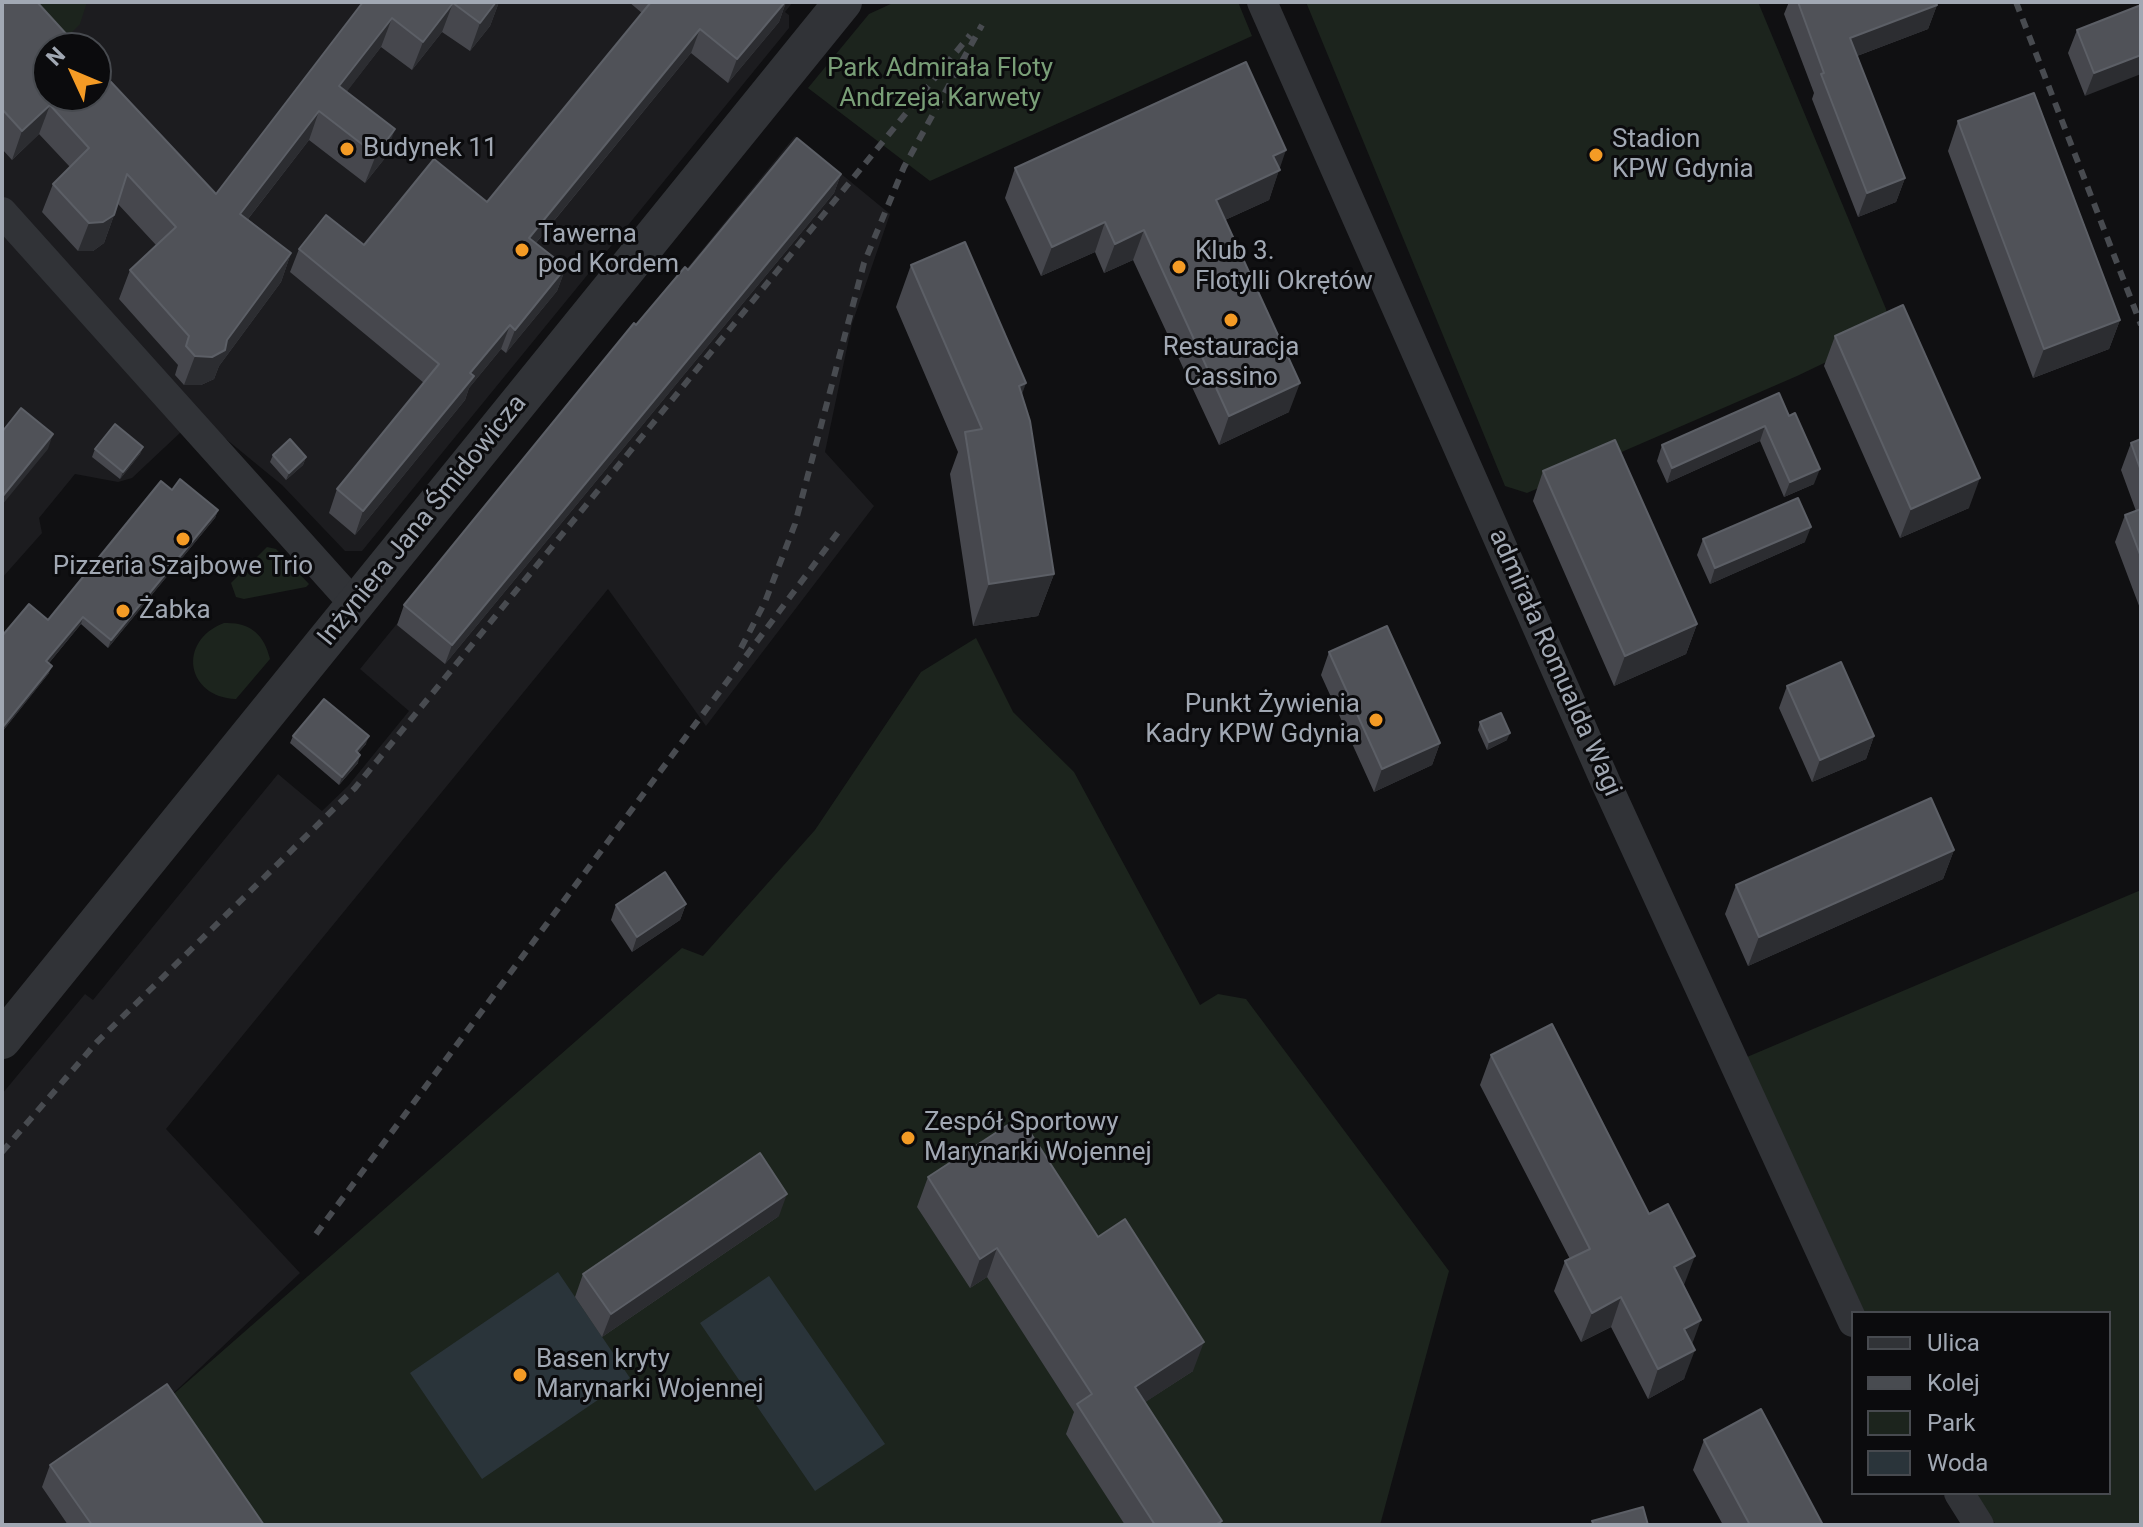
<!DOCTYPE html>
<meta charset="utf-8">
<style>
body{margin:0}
#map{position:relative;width:2143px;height:1527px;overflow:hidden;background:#101012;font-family:Roboto,sans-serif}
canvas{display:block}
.frame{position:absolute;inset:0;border:4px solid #a1a8b3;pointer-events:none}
.legend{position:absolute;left:1851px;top:1311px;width:260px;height:184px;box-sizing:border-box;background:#0b0b0d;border:2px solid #474a4f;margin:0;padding:10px 14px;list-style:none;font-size:24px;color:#a1a8b3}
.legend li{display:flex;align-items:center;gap:16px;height:40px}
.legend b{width:40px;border:2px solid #474a4f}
.north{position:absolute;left:32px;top:32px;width:80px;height:80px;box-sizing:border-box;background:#0b0b0d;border:2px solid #474a4f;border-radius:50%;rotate:314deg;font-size:22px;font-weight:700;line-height:32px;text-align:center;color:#a1a8b3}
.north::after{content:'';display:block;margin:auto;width:28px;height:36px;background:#f49b25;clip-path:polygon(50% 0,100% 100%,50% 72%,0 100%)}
</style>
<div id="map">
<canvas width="2143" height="1527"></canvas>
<div class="frame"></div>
<ul class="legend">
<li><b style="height:10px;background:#313337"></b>Ulica</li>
<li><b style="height:10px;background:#484b50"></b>Kolej</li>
<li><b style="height:22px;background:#1c241d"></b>Park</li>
<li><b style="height:22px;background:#2a343a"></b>Woda</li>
</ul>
<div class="north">N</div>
</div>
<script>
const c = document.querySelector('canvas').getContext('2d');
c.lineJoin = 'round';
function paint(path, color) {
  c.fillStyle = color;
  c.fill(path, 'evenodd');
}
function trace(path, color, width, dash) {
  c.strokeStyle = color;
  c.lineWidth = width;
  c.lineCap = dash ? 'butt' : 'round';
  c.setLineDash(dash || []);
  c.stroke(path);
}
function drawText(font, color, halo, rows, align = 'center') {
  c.font = font + ' Roboto,sans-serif';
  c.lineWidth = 6;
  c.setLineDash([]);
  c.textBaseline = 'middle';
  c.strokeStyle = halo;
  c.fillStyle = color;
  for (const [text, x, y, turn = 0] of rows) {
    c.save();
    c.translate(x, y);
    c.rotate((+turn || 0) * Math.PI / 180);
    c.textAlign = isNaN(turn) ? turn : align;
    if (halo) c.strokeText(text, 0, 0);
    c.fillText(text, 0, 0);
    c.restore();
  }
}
const built = new Path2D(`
 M2,2H793L785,12L789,15V28L362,551H345L282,485L198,416L132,478L118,482L75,474L39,518L42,533L2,578ZM48,48H96V96H48Z
 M795,136L890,214L852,324L825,452L874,506L706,726L608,589L166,1129L300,1273L161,1405L239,1525H2V1094L85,994L93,1000L278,774L322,811L348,786L409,711L360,669Z`);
const green = new Path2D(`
 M26,2H87L80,24L66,38Z
 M895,2H1238L1252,36L930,181L808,88L869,14Z
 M1306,2H1758L1886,309L1889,332L1797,376L1527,493L1505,486Z
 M267,547L276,549L309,584L306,587L244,599L236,597L231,583Z
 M224,623C250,622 264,634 270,659L236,699C186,697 177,641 224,623Z
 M976,638L1013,712L1074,772L1200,1005L1218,994L1246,999L1449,1271L1380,1525H239L161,1405L682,948L703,956L815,830L921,672Z
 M2141,890V1525H1996L1975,1493H2109V1313H1865L1747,1057Z`);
const water = new Path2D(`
 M558,1272L630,1378L482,1479L410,1373Z
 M769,1276L885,1444L815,1491L700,1323Z`);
const minor = new Path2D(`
 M1262,2L1606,783L1853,1322
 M2,212L355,605
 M1959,1493L1979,1525`);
const tertiary = new Path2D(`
 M2,1040L843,2`);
const rail = new Path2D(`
 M2016,2L2141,325
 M741,648L765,602L795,524L864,263L904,167L982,25
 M2,1152L97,1042L355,788L970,35
 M316,1234L842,527`);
const wall = new Path2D(`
 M2,2L216,194L363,2H499L490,26L470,51L442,32L412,70L381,47L346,92L385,158L365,183L309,140L248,219L291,253L281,282L219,366L214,379L201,385H184L175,375L178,365L119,299L130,270L156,245L118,204L104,243L93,251H78L42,212L53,184L70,167L39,134L12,160L2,149Z
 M629,2H786L779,22L728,83L691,53L536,243L566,267L557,291L506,353L501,349L469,388L465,400L355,535L329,513L337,489L424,383L290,272L299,249L364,245L487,202L642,13Z
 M1789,2H1936L1937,5L1928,29L1857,56L1905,178L1896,202L1858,217L1812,99L1814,93L1784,14Z
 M2141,5L2085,96L2068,53L2077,30Z
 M1958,121L2120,320L2109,349L2033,378L1948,151Z
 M1015,168L1279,169L1269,200L1225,220L1289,412L1219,445L1133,260L1104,273L1095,252L1041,276L1005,198Z
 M841,174L834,193L445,664L397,625L404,605L636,325L688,270Z
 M911,265L1022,394L1054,574L1038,616L973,626L950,474L958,452L896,307Z
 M1835,336L1969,508L1900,538L1824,366Z
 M1779,393L1814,484L1784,497L1760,441L1667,483L1657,461L1662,445Z
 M2141,439V611L2115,542L2125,515L2136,511L2121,470L2131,443Z
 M143,447L140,454L120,479L92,457L95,449Z
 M273,455L306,457L303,465L286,480L270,462Z
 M1543,471L1697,624L1686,654L1614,686L1533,501Z
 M172,490L218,510L215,518L108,648L81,624L49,663V673L2,732L48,620Z
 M1703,539L1805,542L1710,584L1697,555Z
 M1329,652L1440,743L1432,765L1374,792L1321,675Z
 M1787,686L1874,736L1866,759L1812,782L1779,708Z
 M1480,722L1507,740L1487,750L1478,730Z
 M293,736L366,744L358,753V763L339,785L290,743Z
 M1954,850L1943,879L1748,966L1725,914L1736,885Z
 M686,904L680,920L632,952L611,920L616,905Z
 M1491,1055L1684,1285L1692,1344L1684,1379L1648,1399L1611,1327L1581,1342L1554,1291L1565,1261L1570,1259L1480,1085Z
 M928,1177L1098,1237L1193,1371L1145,1402L1222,1521L1220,1525H1125L1066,1434L1074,1412L987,1277L970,1288L917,1207Z
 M779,1216L602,1337L575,1297L583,1274Z
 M1704,1440L1823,1525H1723L1693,1470Z
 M50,1465L264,1525H68L42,1487Z`);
const shadedWall = new Path2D(`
 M496,2H499L490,26L470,51L480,23Z
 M785,2H786L779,22L728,83L737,59Z
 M453,3L442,32L412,70L423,42Z
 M1937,5L1928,29L1841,62L1850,38Z
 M392,18L381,47L329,115L339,86Z
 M700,29L691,53L521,261L529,238Z
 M2141,55V74L2085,96L2094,73Z
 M50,105L39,134L12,160L22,131Z
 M319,111L309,140L230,242L240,214Z
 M395,129L385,158L365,183L376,155Z
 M1286,150L1269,200L1205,229L1216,200L1273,156Z
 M841,174L834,193L445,664L452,645Z
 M1905,178L1896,202L1858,217L1867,193Z
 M114,215L104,243L93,251H78L89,223Z
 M1105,222L1095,252L1041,276L1052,247Z
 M1144,230L1133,260L1104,273L1115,244Z
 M291,253L281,282L219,366L214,379L201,385H184L195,356L227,340Z
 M566,267L557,291L506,353L515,330Z
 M2120,320L2109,349L2033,378L2044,349Z
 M510,325L501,349L469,388L465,400L355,535L363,511L470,373Z
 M1026,383L1011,426L1019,386Z
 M1300,383L1289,412L1219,445L1229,416Z
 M1765,426L1760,441L1667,483L1672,468Z
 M53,434L48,449L2,505V497Z
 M143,447L140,454L120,479L123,472Z
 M306,457L303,465L286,480L289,473Z
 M1820,469L1814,484L1784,497L1790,482Z
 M1980,478L1969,508L1900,538L1911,509Z
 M218,510L215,518L108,648L111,640Z
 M1811,527L1805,542L1710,584L1715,568Z
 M1054,574L1038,616L973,626L989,584Z
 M83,617L81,624L44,669L46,661Z
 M1697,624L1686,654L1614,686L1625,656Z
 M52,666L49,673L2,732V728Z
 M1510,733L1507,740L1487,750L1489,742Z
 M369,736L366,744L353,759L356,751Z
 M1874,736L1866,759L1812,782L1820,760Z
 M1440,743L1432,765L1374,792L1382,769Z
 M360,755L358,763L339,785L342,777Z
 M1954,850L1943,879L1748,966L1759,937Z
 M686,904L680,920L632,952L637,937Z
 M787,1194L779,1216L602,1337L611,1314Z
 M997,1248L987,1277L970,1288L980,1259Z
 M1695,1256L1684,1285L1663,1296L1674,1267Z
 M1621,1297L1611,1327L1581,1342L1592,1313Z
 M1701,1320L1690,1350L1684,1329Z
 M1204,1342L1193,1371L1124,1416L1135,1387Z
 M1695,1350L1684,1379L1648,1399L1658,1369Z`);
const building = new Path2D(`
 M2,2H37L79,48H48V96H96V66L216,194L363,2H496L480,23L453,3L423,42L392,18L339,86L395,129L376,155L319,111L240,214L291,253L227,340L225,350L212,357L195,356L186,346L189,336L130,270L176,227L127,174L114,215L103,222L89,223L53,184L89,148L50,105L22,131L2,109Z
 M651,2H785L737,59L700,29L529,238L566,267L515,330L510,325L470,373L474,376L363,511L337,489L439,364L299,249L326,215L364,245L434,159L487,202Z
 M1798,2H1936L1937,5L1850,38L1905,178L1867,193L1821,74L1824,73Z
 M2141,5V55L2094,73L2077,30Z
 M1246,62L1286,150L1273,156L1280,170L1216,200L1300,383L1229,416L1144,230L1115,244L1105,222L1052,247L1015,168Z
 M2034,93L2120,320L2044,349L1958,121Z
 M797,138L841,174L452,645L404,605L634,323L636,325L685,267L688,270Z
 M965,242L1026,383L1019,386L1030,421L1054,574L989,584L965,432L982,429L911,265Z
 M1903,305L1980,478L1911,509L1835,336Z
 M1779,393L1789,416L1795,413L1820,469L1790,482L1765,426L1672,468L1662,445Z
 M21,408L53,434L2,497V432Z
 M115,424L143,447L123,472L95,449Z
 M290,439L306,457L289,473L273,455Z
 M2141,439V471L2131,443Z
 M1615,440L1697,624L1625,656L1543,471Z
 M180,479L218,510L111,640L83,617L46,661L52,666L2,728V636L29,604L48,620L161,481L172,490Z
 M1798,498L1811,527L1715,568L1703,539Z
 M2141,509V557L2125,515Z
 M1387,626L1440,743L1382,769L1329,652Z
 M1841,662L1874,736L1820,760L1787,686Z
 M324,699L369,736L356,751L360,755L342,777L293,736Z
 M1501,713L1510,733L1489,742L1480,722Z
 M1931,798L1954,850L1759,937L1736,885Z
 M665,872L686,904L637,937L616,905Z
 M1552,1024L1649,1214L1668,1204L1695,1256L1674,1267L1701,1320L1684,1329L1695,1350L1658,1369L1621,1297L1592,1313L1565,1261L1590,1249L1491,1055Z
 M1020,1117L1098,1237L1125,1219L1204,1342L1135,1387L1222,1521L1215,1525H1155L1077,1404L1092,1394L997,1248L980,1259L928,1177Z
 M760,1153L787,1194L611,1314L583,1274Z
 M167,1384L264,1525H92L50,1465Z
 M1761,1409L1823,1525H1750L1704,1440Z
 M1643,1507L1648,1525H1594L1592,1521Z`);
const markers = [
 [347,149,8,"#f49b25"],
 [1596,155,8,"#f49b25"],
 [522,250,8,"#f49b25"],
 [1179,267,8,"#f49b25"],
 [1231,320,8,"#f49b25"],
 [183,539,8,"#f49b25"],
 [123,611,8,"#f49b25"],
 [1376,720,8,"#f49b25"],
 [908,1138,8,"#f49b25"],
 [520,1375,8,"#f49b25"]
];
const parkNames = [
 ["Park Admirała Floty",940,69],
 ["Andrzeja Karwety",940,99]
];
const poiNames = [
 ["Stadion",1612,140],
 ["KPW Gdynia",1612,170],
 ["Budynek 11",363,149],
 ["Tawerna",538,235],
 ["pod Kordem",538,265],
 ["Klub 3.",1195,252],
 ["Flotylli Okrętów",1195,282],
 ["Restauracja",1231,348,"center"],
 ["Cassino",1231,378,"center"],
 ["Pizzeria Szajbowe Trio",183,567,"center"],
 ["Żabka",139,611],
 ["Punkt Żywienia",1360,705,"right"],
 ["Kadry KPW Gdynia",1360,735,"right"],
 ["Zespół Sportowy",924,1123],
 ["Marynarki Wojennej",924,1153],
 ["Basen kryty",536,1360],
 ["Marynarki Wojennej",536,1390]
];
const streetNames = [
 ["Inżyniera Jana Śmidowicza",423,521,-51],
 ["admirała Romualda Wagi",1554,663,66]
];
paint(built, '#1c1c1f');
paint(green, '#1c241d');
paint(water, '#2a343a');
trace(minor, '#313337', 30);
trace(tertiary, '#313337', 38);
trace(rail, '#484b50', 6, [10, 8]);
paint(wall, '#46474d');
paint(shadedWall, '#2c2d31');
paint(building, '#505258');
trace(building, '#5c5f66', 2);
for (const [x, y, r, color] of markers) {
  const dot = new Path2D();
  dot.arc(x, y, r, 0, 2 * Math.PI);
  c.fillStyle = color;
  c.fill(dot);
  trace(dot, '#0b0b0d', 3);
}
drawText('26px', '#799e77', '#0b0b0d', parkNames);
drawText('26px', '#a1a8b3', '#0b0b0d', poiNames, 'left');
drawText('26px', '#a1a8b3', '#0b0b0d', streetNames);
</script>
